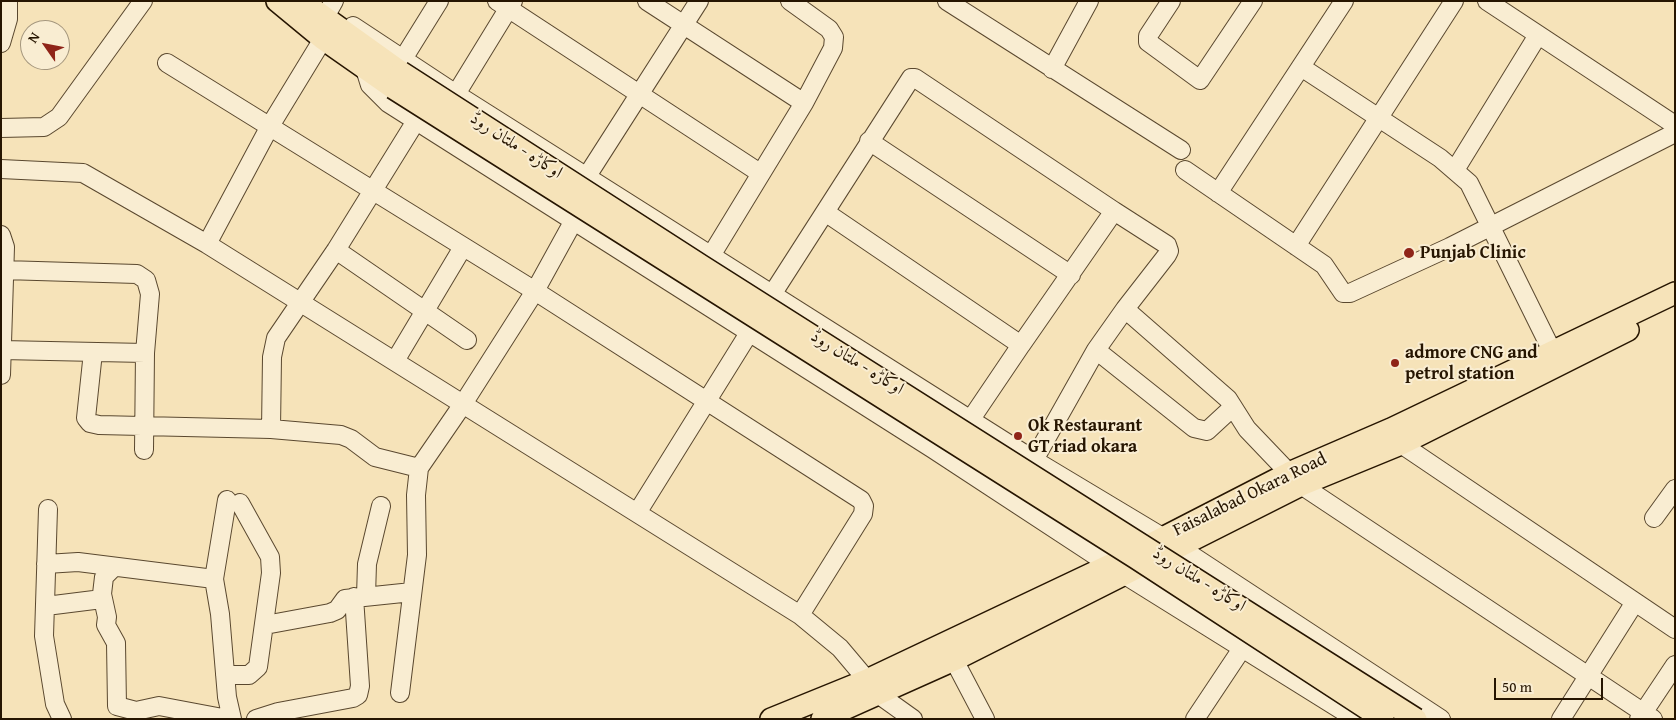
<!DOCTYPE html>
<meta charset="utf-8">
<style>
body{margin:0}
#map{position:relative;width:1676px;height:720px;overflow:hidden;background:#f6e3b9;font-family:"Gentium Book Plus",serif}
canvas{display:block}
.frame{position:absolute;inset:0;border:2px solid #261501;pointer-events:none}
.north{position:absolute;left:20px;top:20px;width:50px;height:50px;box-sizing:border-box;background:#f9edd2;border:1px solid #a5977e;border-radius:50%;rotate:303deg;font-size:14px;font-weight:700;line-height:20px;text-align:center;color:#261501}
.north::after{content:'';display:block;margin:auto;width:18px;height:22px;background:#8f2418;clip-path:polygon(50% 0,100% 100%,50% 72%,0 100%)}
.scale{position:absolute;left:1494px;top:678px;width:109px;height:22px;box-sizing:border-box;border:2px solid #261501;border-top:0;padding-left:6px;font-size:15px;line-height:18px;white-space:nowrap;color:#261501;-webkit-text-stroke:4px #f9edd2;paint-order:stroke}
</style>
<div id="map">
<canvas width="1676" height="720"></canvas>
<div class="frame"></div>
<div class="north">N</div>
<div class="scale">50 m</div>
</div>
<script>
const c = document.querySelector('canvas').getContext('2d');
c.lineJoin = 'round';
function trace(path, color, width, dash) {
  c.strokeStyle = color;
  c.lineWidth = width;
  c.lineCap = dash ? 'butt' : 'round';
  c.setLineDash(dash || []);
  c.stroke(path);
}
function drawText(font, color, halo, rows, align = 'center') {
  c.font = font + ' "Gentium Book Plus",Amiri,serif';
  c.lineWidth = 4;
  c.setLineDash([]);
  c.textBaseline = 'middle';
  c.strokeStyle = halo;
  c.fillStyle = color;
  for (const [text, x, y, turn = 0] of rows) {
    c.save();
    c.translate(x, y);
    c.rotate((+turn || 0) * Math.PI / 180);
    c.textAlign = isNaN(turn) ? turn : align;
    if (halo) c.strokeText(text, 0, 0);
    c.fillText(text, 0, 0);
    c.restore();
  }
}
const minor = new Path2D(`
 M497,1L760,173
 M647,1L804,103
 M947,1L1181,150
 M1171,1L1148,36V42L1200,80L1253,1
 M1487,1L1675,125
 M329,10L334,1
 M353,26L456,94L1034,460L1179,547L1441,719
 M1,43L8,19V1
 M403,59L439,1
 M167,63L535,291L861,500L864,506L863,514L800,615
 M1301,67L1440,158L1469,183L1552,351
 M365,69L370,85L388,103L933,449L1125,575L1356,719
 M1052,69L1089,1
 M456,94L513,1
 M1,128L44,127L59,117L143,1
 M869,141L1071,275
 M1,169L83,173L207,244L800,615L840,648L867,680
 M1185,170L1324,265L1343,293H1350L1450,247L1675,133
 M1455,170L1538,35
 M587,176L699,1
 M1218,193L1344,1
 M825,212L1021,345L971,419
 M1,235L5,247L1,375
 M207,244L270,126L323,39
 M1296,246L1454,1
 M336,250L467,340
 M712,254L804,103L833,48L834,37L829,29L790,1
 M4,270L137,274L146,280L150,294L145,353L144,450
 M773,293L911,78H915L1114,211
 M1125,309L1228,399L1247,429L1289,473
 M1021,345L1114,211L1167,245L1169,251L1167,255L1125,309L1096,350L1034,460
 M2,350L145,353
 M1096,350L1194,428L1207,431L1233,407
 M93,352L86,418L90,423L99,425L271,429L341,435L351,439L375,457L419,468
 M395,361L463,247
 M271,429L272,357L276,338L336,250L416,121
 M1401,444L1675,629
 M1301,485L1653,719
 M227,500L214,579L220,614L227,697L232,719
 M48,509L44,636L55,704L62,719
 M637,513L749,333
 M1654,518L1675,489
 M46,564L78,562L214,579
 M114,567L104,577L102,594L107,617L106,625L116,643L117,706L136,711L159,706L228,719
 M366,596L367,564L381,506
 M46,606L102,599
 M265,625L330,613L337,610L345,599L412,592
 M954,660L985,719
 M225,675H249L258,667L271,573L270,557L240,503
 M400,693L417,555L416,495L419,468L463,404L535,291L573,222
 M878,694L913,719
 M256,719L278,712L353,698L358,695L360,686L354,597
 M1195,719L1243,647
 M1561,719L1635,602
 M1639,719L1675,665`);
const major = new Path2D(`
 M277,1L323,39L393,88
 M302,1L401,72
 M771,719L867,680L1110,565L1289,473L1391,429L1675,293
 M822,719L954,660L1301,485L1401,444L1628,330`);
const majorBridge = new Path2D(`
 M401,72L702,266L1416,719
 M393,88L1136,558L1383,719`);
const markers = [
 [1409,253,6,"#8f2418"],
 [1395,363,5,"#8f2418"],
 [1018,436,5,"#8f2418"]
];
const streetNames = [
 ["اوکاڑہ - ملتان روڈ",516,146,33],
 ["اوکاڑہ - ملتان روڈ",857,363,32],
 ["Faisalabad Okara Road",1250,495,-26],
 ["اوکاڑہ - ملتان روڈ",1199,580,32]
];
const poiNames = [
 ["Punjab Clinic",1420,253],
 ["admore CNG and",1405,353],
 ["petrol station",1405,374],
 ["Ok Restaurant",1028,426],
 ["GT riad okara",1028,447]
];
trace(minor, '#5a482f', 20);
trace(major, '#261501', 24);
trace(minor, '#f9edd2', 18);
trace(major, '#f6e3b9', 21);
trace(majorBridge, '#261501', 24, []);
trace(majorBridge, '#f6e3b9', 21);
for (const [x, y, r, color] of markers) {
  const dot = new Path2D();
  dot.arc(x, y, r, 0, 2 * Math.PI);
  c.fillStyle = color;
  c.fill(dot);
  trace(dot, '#f9edd2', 2);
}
drawText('18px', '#261501', '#f9edd2', streetNames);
drawText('bold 18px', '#261501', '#f9edd2', poiNames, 'left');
</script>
